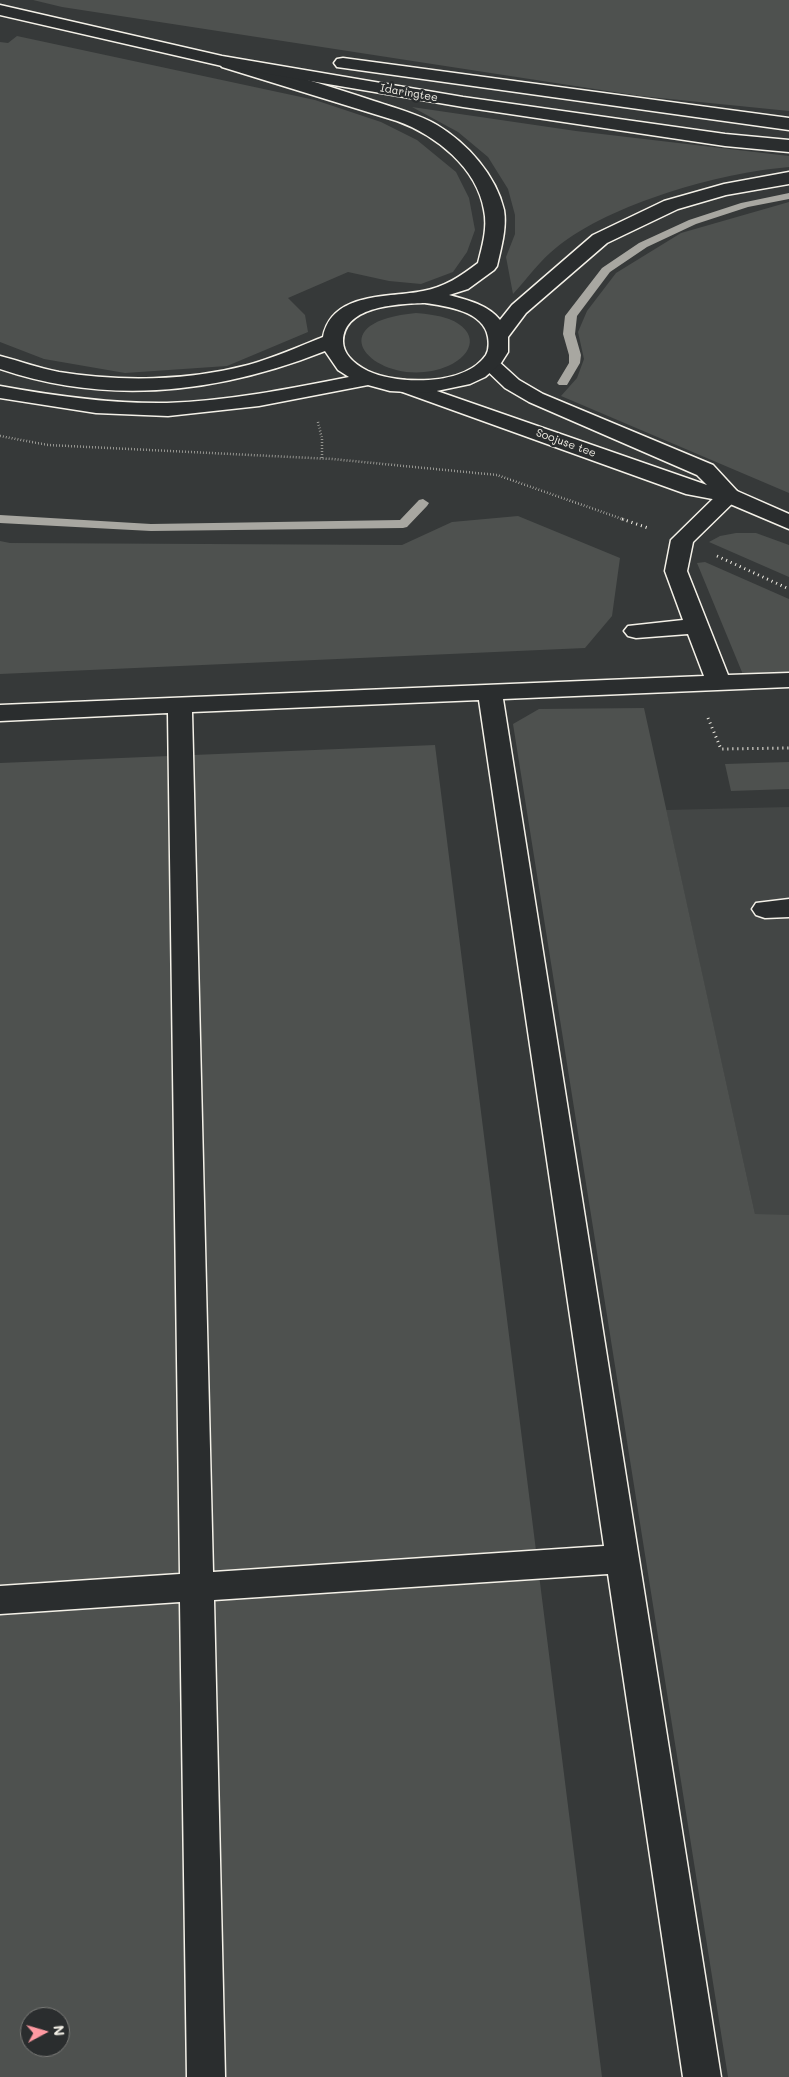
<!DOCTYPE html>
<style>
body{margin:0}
#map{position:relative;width:789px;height:2077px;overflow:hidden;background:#363939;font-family:Mali,sans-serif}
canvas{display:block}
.north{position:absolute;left:20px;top:2007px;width:50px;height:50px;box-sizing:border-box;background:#2a2d2e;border:1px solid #7b7b78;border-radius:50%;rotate:84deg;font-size:14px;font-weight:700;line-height:20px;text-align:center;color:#f4f1e8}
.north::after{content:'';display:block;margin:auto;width:18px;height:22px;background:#ff9aa2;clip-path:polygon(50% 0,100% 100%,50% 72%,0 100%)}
</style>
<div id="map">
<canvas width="789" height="2077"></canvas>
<div class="north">N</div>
</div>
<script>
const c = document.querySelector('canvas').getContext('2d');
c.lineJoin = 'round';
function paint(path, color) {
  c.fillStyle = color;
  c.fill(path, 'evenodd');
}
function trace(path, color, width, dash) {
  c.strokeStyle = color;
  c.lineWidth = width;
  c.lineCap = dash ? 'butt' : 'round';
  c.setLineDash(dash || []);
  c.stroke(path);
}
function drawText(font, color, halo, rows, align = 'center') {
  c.font = font + ' Mali,sans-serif';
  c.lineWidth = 5;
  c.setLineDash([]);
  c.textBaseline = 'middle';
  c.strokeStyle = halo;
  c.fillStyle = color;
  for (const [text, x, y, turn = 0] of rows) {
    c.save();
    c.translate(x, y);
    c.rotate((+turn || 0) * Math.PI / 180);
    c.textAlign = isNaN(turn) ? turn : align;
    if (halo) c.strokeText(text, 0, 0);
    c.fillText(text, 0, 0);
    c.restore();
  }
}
const built = new Path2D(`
 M789,807V1215H755L666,810Z`);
const green = new Path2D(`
 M33,0H789V111L640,96L62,7Z
 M17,36L315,100L381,122L417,140L456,172L469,198L475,230L467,252L453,272L421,284L389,281L348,272L288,298L305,315L308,332L227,366L125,373L44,359L0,342V42L8,43Z
 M412,107L576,131L789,156V167C719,173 612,203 557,247C540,260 527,279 513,294L506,257L515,234V215L508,189L488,157L458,132Z
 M789,202V493L561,396L577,378L584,359L578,332L587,311L616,273L681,233Z
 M416,313C427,314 438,315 449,319C479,331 475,354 448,366C383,394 308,323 416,313Z
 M518,516L620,558L612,616L585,648L0,674V541L10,543L402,545L452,522Z
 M736,533H756L789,545V577L709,542L720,536Z
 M705,562L789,599V675L744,677L697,563Z
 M644,708L755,1214L789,1215V2077H728L513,724L539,709Z
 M435,745L602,2077H0V763ZM30,2017H60V2047H30Z
 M789,762V789L731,791L725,764Z`);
const stream = new Path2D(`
 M789,193V199L748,207L696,224L647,247L610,272L577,316L575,334L581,355L580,363L567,385H559L557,383L569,363V355L563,334L565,316L602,268L639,243L689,220L741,203Z
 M423,499L429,503L427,506L407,527L403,528L151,531L0,523V515L151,524L400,520L419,500Z`);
const pathFar1 = new Path2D(`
 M318,422L322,439V458
 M0,436L48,445L332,459L497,475L625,520`);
const path = new Path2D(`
 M622,519L648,528
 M717,556L789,589
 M708,718L721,749L789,748`);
const service = new Path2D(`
 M729,489L737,491L740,496L693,542L687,571L728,675L789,673V687L503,699L721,2077H683L608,1574L214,1600L225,2077H187L180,1602L0,1614V1586L180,1574L168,713L0,721V705L704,676L688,634L636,638L628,636L624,631L628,626L683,620L665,571L671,540L721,491ZM479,700L604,1546L213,1572L192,712Z
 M789,899V917L765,918L756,915L752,909L756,903Z`);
const minor = new Path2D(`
 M490,358L497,360L519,380L543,394L713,465L737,491L789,514V529L723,501L686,494L397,390L394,386L397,382L404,380L411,382L707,485L697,475L529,402L505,388L480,364L483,360Z`);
const tertiary = new Path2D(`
 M228,58C277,70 326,85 374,101C395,108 418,114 437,125C467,143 496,175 504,210C507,228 501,248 497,266L494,270L468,289L449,295C468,300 488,305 500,320L512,305L593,235L664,201L724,184L789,172V184L726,195L678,209L607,243L526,313L508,337V352L501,363L485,377L470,384L427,393L390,391L368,385L259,406L168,416L96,413L0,398V386C55,396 111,404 167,403C228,401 289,389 349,377L338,370L325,351C219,393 109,406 0,369V356C20,361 38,368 59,372C120,382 187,381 248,365C273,358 298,347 323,337C332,291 390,298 423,291C445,287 461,276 478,263C482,247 488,228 484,210C477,168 436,135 397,121L222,67L219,63L222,59ZM425,303C446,306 484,311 488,337C489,343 489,350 486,355C465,386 398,385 368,371C356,365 343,355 343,341C344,305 400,304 425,303Z`);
const secondary = new Path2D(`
 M0,5L222,56L463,97L725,134L789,140V152L725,146L463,107L222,66L0,15Z
 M343,58L789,118V130L337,67L334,63L337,59Z`);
const farStreetnames = [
 ["Idaringtee",409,93,10],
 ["Soojuse tee",566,443,20]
];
paint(built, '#434645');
paint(green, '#4e514f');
paint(stream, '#a8a7a1');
trace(service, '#f4f1e8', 3);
trace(minor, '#f4f1e8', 3);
trace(tertiary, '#f4f1e8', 3);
trace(secondary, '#f4f1e8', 3);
trace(pathFar1, '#f4f1e8', 2.5, [0.5, 2.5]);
trace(path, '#f4f1e8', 3, [1, 4]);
paint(service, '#2a2d2e');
paint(minor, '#2a2d2e');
paint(tertiary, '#2a2d2e');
paint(secondary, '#2a2d2e');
drawText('11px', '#f4f1e8', '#2a2d2e', farStreetnames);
</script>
